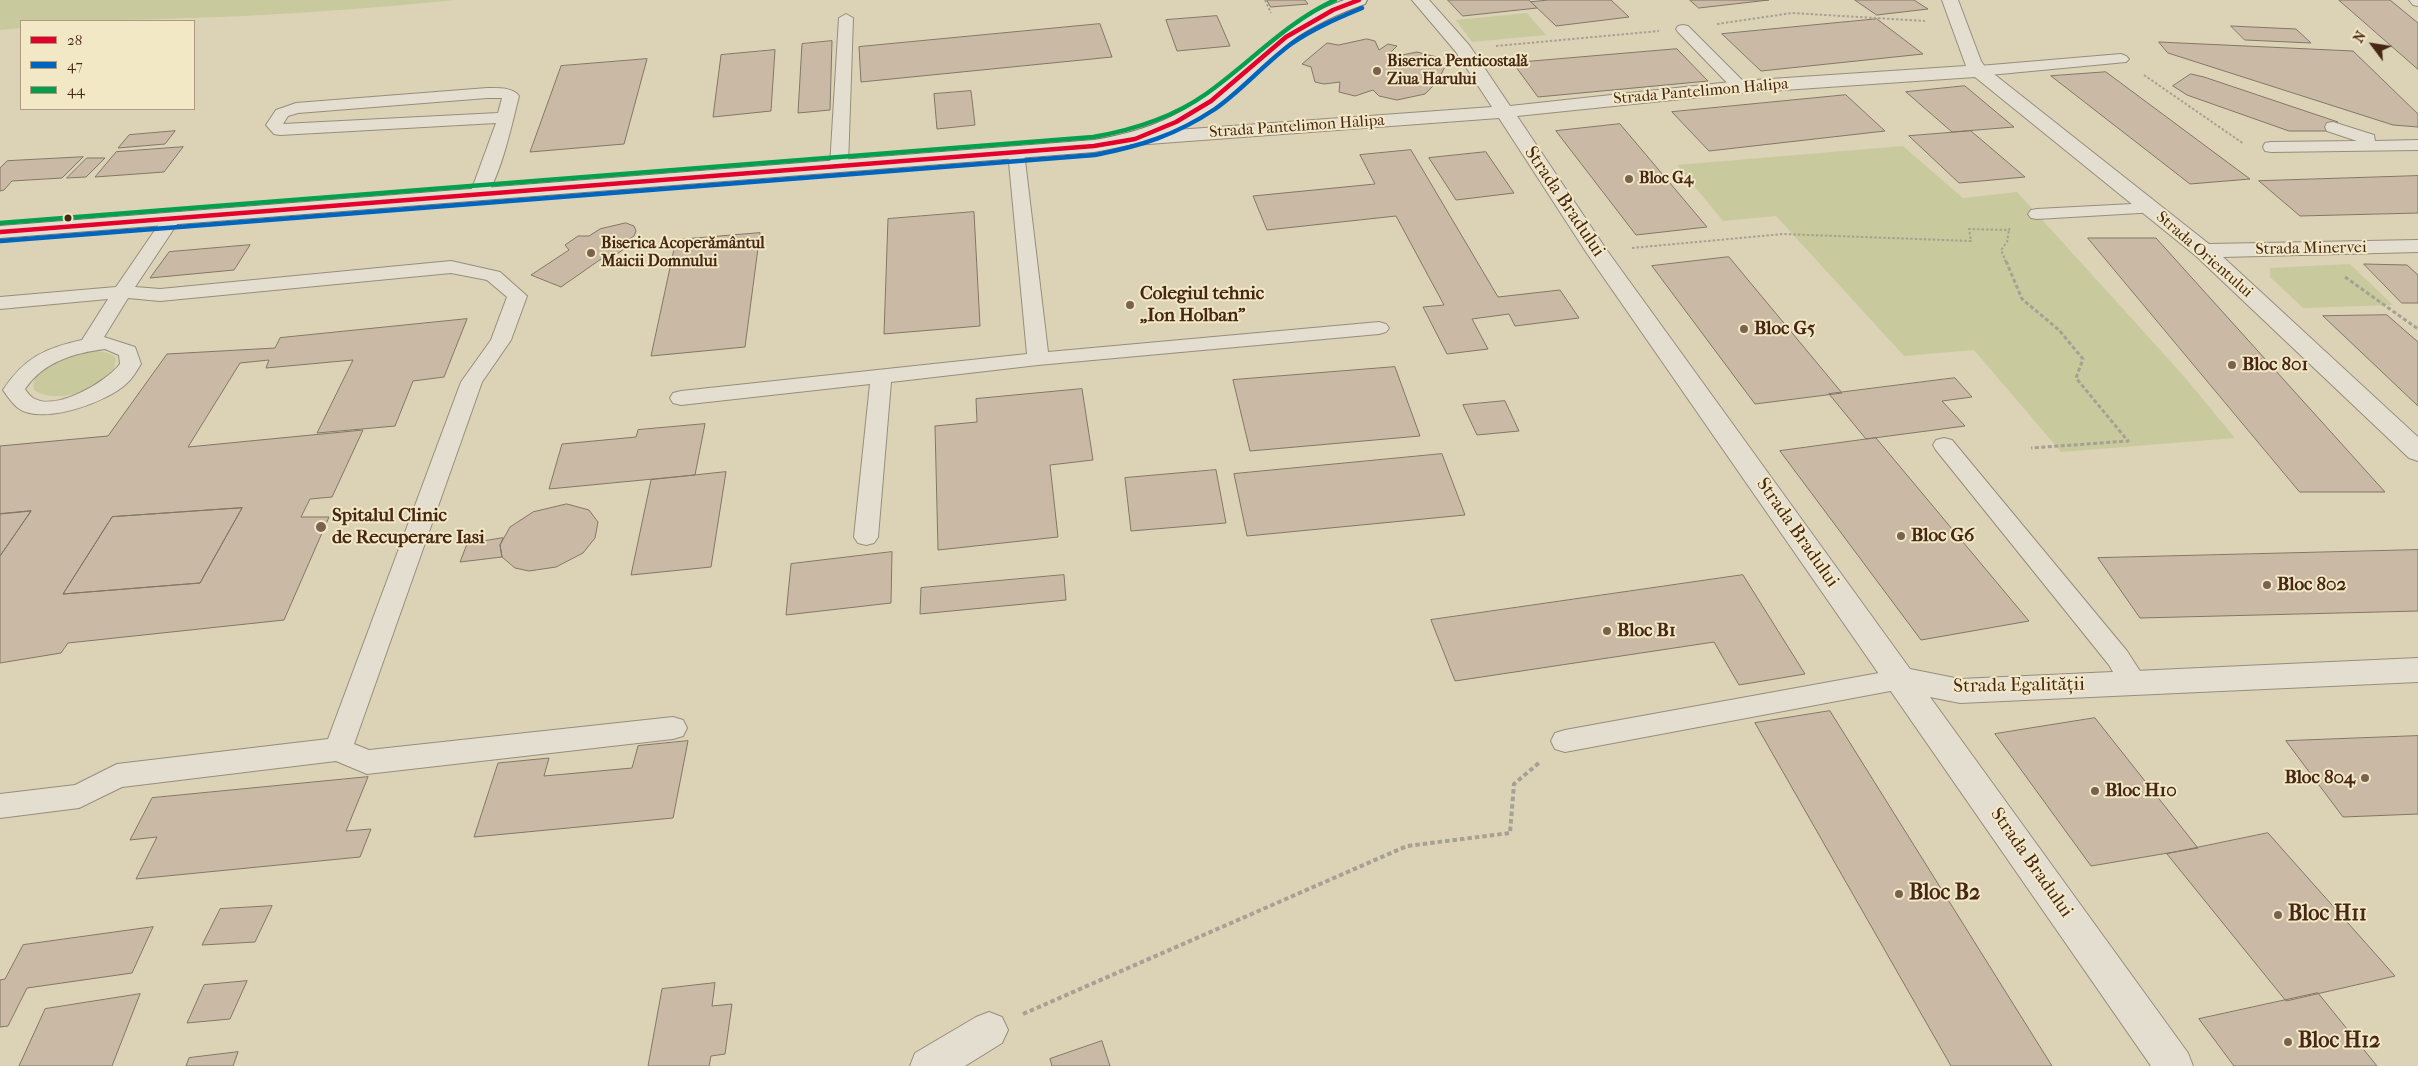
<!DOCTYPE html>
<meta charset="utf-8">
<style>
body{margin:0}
#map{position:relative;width:2418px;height:1066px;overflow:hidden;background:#dcd3b7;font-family:"IM FELL French Canon",serif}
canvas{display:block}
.legend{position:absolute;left:20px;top:20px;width:175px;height:90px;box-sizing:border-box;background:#f2e8c6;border:1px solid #ad9a7f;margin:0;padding:6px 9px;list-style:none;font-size:15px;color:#462615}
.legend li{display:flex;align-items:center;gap:10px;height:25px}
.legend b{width:25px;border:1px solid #ad9a7f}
.north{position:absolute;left:2348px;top:20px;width:50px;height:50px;-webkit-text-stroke:4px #f2e8c6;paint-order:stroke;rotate:301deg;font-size:14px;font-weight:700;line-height:20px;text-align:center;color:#462615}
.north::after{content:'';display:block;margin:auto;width:18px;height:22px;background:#462615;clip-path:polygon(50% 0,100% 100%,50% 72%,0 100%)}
</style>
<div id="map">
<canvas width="2418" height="1066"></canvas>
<ul class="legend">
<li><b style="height:6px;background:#e4002b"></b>28</li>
<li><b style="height:6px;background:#0065bd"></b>47</li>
<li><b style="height:6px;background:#04a04e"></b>44</li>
</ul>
<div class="north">N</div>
</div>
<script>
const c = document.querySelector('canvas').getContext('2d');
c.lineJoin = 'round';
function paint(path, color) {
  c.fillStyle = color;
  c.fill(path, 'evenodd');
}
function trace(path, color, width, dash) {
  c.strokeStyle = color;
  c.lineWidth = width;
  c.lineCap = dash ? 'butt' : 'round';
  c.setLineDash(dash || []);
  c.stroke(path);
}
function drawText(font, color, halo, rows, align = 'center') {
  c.font = font + ' "IM FELL French Canon",serif';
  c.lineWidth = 4;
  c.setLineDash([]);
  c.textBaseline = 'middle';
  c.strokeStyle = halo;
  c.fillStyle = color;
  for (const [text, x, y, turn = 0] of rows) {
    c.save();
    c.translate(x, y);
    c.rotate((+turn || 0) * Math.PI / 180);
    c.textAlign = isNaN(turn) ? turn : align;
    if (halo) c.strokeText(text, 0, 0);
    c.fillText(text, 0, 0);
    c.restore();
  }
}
const green = new Path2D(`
 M0,0H455C311,15 166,21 21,21V28L0,30Z
 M1527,13L1546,35L1472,42L1456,20Z
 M1903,146L1963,198L2017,192L2182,374L2235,438L2061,452L1974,350L1904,356L1776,216L1723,221L1677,165Z
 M2350,264L2393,305L2303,308L2270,277V268Z
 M85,352C96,351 107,350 116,358L114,369C98,389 58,406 34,390C29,367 68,356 85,352Z`);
const building = new Path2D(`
 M1267,0H1305L1308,4L1271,7Z
 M1448,0H1529L1537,8L1463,16Z
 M1549,0H1611L1629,17L1556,26L1531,2Z
 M1690,0H1769L1699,8Z
 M1855,0H1914L1928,9L1877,15Z
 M2339,0H2390L2418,23V69Z
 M1217,16L1230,46L1177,51L1166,20Z
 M1877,19L1923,54L1761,71L1722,34Z
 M1100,24L1112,57L861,82L859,47Z
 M2231,26L2296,29L2311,43L2245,40Z
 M1367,39L1375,41L1379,50L1388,44L1397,46L1391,52L1402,55L1417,52L1437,57L1446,65L1440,76L1450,80L1446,85L1435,84L1425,94L1397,100L1379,96L1373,90L1355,96L1339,92L1340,82L1324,84L1315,82L1311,67L1302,64L1327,43L1338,45Z
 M832,41L830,110L798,113L802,44Z
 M2159,42L2353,51L2418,114V127L2393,125L2168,53Z
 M1677,49L1708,81L1538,97L1513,63Z
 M775,50L771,111L713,117L721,55Z
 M647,59L624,144L530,152L561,66Z
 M2106,72L2250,179L2190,184L2051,76Z
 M2191,74L2204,77L2338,122L2330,131H2289L2187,95L2173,86Z
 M1965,86L2014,127L1952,132L1906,92Z
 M971,91L975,125L937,129L934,94Z
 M1846,95L1885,131L1709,151L1672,112Z
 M1620,124L1707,227L1636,235L1556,131Z
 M175,131L165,144L118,148L129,135Z
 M1971,131L2025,177L1959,183L1909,136Z
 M183,147L164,172L95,177L116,152Z
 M1411,150L1498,297L1560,290L1579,318L1515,326L1509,314L1472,319L1488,349L1447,354L1423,307L1444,305L1396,216L1267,230L1253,196L1375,184L1360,155Z
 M1486,152L1514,193L1456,200L1429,158Z
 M83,157L62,178L12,181L4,190L0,191V168L7,161Z
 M87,158H105L86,177L67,178Z
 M2418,176V213L2300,216L2259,181Z
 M974,212L980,326L884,334L888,219Z
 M626,223L634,226L636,231L634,236L622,244L624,249L614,256L601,259L561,287L531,275L569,250L565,245L578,236H589L600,229Z
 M760,233L745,347L651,356L676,240Z
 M2088,238H2156L2385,492H2300Z
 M250,245L234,270L150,278L169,252Z
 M1729,257L1842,393L1755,404L1652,266Z
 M2364,264L2407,265L2418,275V303H2402Z
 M2387,315L2418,342V406L2323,316Z
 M467,319L444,377L413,381L395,426L317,433L353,360L266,368L269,360L240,363L188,447L363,430L332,497L310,499L301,517H329L284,620L68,643L61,653L0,663V556L31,511L0,514V446L108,436L167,354L275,348L280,338ZM242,508L200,583L63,594L112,517Z
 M1395,367L1420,436L1250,451L1233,380Z
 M1955,378L1972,397L1942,401L1965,426L1866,439L1829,394Z
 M1082,389L1093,460L1050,465L1058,537L938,550L935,426L977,422L976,399Z
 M1505,401L1519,431L1477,435L1463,405Z
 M705,424L695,475L549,489L562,444L636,437L638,430Z
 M1876,438L2029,621L1921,640L1780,451Z
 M1442,454L1465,515L1247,536L1234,474Z
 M1216,470L1226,523L1131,531L1125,478Z
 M726,472L711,567L631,575L651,480Z
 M567,504L589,510L598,522L595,538L583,553L556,567L529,571L515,568L502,557L500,545L510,527L533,512Z
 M242,508L200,583L63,594L112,517Z
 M31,511L0,556V514Z
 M503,538L500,545L502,557L460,562L467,544Z
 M2418,550V611L2140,618L2098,558Z
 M892,552L891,603L786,615L791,564Z
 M1064,575L1066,600L920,614L921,588Z
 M1743,575L1805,674L1739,685L1714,642L1455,681L1431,620Z
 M1830,711L2052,1066H1951L1755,723Z
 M2095,718L2198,848L2091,866L1995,734Z
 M2418,736V814L2343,817L2286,741Z
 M688,741L673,818L474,837L498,763L549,758L544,776L632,768L638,746Z
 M368,777L346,831L371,829L360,857L136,879L157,837L130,840L152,798Z
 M2268,833L2395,976L2286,1001L2167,854Z
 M272,906L255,942L202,945L220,909Z
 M153,927L132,973L27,988L8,1026L0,1027V980L5,979L23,945Z
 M247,981L230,1019L187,1023L204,985Z
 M715,983L712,1006L732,1004L725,1054L711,1056L709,1066H648L662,989Z
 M2318,993L2377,1066H2234L2199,1019Z
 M140,994L112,1066H19L45,1009Z
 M1102,1041L1110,1066H1052L1050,1059Z
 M238,1052L233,1066H186L189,1058Z`);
const pathFar2 = new Path2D(`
 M1265,0L1271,13
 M1717,24L1792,13L1925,21
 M1496,46L1659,31
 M2144,75L2244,144
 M1632,248L1783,234L1971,241L1969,229L2009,230L2010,227
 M2006,262L2001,250L2007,242L2009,230`);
const pathFar1 = new Path2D(`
 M2006,261L2022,299L2059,330L2083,359L2076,378L2128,441L2031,448
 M2345,277L2418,329`);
const path = new Path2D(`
 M1023,1014L1407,846L1510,833L1514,784L1540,762`);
const lane = new Path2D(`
 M2409,0H2418V6L2413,5Z
 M846,14L853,18L848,166L845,170H833L830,166L839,18Z
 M1683,25L1688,26L1746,84L1748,87L1746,90H1734L1678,32L1676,29L1678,26Z
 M2121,54L2126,56L2129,59L2126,62L1979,76L1971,71L1979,66Z
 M487,88C497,88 513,87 519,96C512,124 501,175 485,198H473L470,194L496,123L280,135L274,134L266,125L276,110L296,103ZM487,98H502L498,113L283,124L288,116L298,113Z
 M2333,122L2374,135L2375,141L2418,140V150L2271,152L2265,151L2263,147L2265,143L2271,142L2357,141L2327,131L2325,127L2327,123Z
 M1016,147L1022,148L1024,152L1048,352L1379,322L1386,324L1389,328L1386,332L1379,334L1038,365L891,382L878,537L874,543L866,545L858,543L854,537L870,384L681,405L673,403L670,398L673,393L681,391L1027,354L1008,152L1010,148Z
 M2151,203L2157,204L2160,208L2157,212L2037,219L2031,218L2028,214L2031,210L2037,209Z
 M172,213L178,214L181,218L135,287L160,289L451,261L500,272L527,296L511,340L482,382L354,744L369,750L673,717L683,720L687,728L683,736L673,739L367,774L336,761L122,787L79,808L0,818V794L75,785L117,764L328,739L461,382L491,340L507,297L487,280L451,273L160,301L128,298L104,337L135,347L141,364C137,370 133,378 127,383C108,402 42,426 18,408C13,404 7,396 3,390C24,358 45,348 82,340L108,299L0,309V297L116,287L166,214ZM105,349L119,355L120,364C106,382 56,412 33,398C30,396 27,392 25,389C43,362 74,353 105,349Z
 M1944,438L1952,440L2127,651L2147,682L2143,689C2124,696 2118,680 2109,665L1936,450L1933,445L1936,440Z
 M1901,669L1910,672L1914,679L1910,686L1901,689L1565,752L1555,749L1551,741L1555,733L1565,730Z`);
const street = new Path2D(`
 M1412,0H1429L1469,45L1510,106L1740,81L1966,66L1942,0H1958L1981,61L1985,67L2209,244L2418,240V252L2223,257L2418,437V461L2409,458L2196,256L1975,77L1740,93L1517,116L1606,249L1910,669L1960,679L2418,658V682L1960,703L1930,697L2188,1053L2193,1066H2151L1586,252L1499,118L1135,145L1128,143L1125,139L1128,135L1135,133L1492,107L1456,52Z
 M989,1012L1002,1017L1008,1030L1002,1043L965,1066H910L915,1053L976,1017Z`);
const secondary = new Path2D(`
 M1344,0H1367L1365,4C1340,13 1312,25 1290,42C1266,62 1243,86 1218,105C1180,133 1140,144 1094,152L0,238V226L1094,140C1136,133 1168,122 1203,98C1231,79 1253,53 1280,34C1299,20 1322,8 1344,0Z`);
const bus1 = new Path2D(`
 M0,232L1094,146L1135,139L1176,122L1211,101L1286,37L1333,10L1359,0`);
const bus2 = new Path2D(`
 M1,241L1095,155C1141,146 1176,135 1215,109C1242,90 1264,64 1291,44C1312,29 1338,18 1362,8`);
const bus3 = new Path2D(`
 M0,223L1093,137C1133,130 1172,118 1206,94C1250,63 1285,23 1335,0`);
const markers = [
 [1377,71,5,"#7a634e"],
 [1629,179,5,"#7a634e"],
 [68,218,4.5,"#462615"],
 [591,253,5,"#7a634e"],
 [1130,305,5,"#7a634e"],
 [1744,329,5,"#7a634e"],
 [2232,365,5,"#7a634e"],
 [321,527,6,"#7a634e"],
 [1901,536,5,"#7a634e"],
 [2267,585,5,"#7a634e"],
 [1607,631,5,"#7a634e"],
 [2365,778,5,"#7a634e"],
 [2095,791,5,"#7a634e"],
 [1899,894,5,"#7a634e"],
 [2278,915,5,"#7a634e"],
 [2288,1042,5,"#7a634e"]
];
const farPoinames = [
 ["Biserica Penticostală",1387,62],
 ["Ziua Harului",1387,80],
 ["Bloc G4",1639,179],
 ["Biserica Acoperământul",601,244],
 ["Maicii Domnului",601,262]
];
const farStreetnames = [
 ["Strada Pantelimon Halipa",1701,92,-5],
 ["Strada Pantelimon Halipa",1297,127,-4],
 ["Strada Minervei",2311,249,-1],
 ["Strada Orientului",2204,255,41]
];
const streetNames = [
 ["Strada Bradului",1564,202,56],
 ["Strada Bradului",1797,533,55],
 ["Strada Egalității",2019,686,-1],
 ["Strada Bradului",2031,863,55]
];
const poiNames = [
 ["Colegiul tehnic",1140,294],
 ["„Ion Holban”",1140,316],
 ["Bloc G5",1754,329],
 ["Bloc 801",2242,365],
 ["Spitalul Clinic",332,516],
 ["de Recuperare Iasi",332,538],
 ["Bloc G6",1911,536],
 ["Bloc 802",2277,585],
 ["Bloc B1",1617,631],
 ["Bloc 804",2355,778,"right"],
 ["Bloc H10",2105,791]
];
const nearPoinames = [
 ["Bloc B2",1909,894],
 ["Bloc H11",2288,915],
 ["Bloc H12",2298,1042]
];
paint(green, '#c8c99d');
paint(building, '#cabaa5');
trace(building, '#817767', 1);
trace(lane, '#978d7c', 2);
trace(street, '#978d7c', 2);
trace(secondary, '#817767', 2);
trace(pathFar2, '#a7a094', 2, [2.5, 2]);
trace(pathFar1, '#a7a094', 3, [4, 2.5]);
trace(path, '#a7a094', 4, [4.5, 3]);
paint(lane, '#e3ded0');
paint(street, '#e3ded0');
paint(secondary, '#e3ded0');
trace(bus1, '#e4002b', 4.5);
trace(bus2, '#0065bd', 4.5);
trace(bus3, '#04a04e', 4.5);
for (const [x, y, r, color] of markers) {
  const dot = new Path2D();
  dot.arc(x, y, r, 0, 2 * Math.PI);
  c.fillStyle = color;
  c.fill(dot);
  trace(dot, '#f2e8c6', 2);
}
drawText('bold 16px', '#462615', '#f2e8c6', farPoinames, 'left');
drawText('16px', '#462615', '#f2e8c6', farStreetnames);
drawText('19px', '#462615', '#f2e8c6', streetNames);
drawText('bold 19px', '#462615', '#f2e8c6', poiNames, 'left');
drawText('bold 22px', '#462615', '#f2e8c6', nearPoinames, 'left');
</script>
